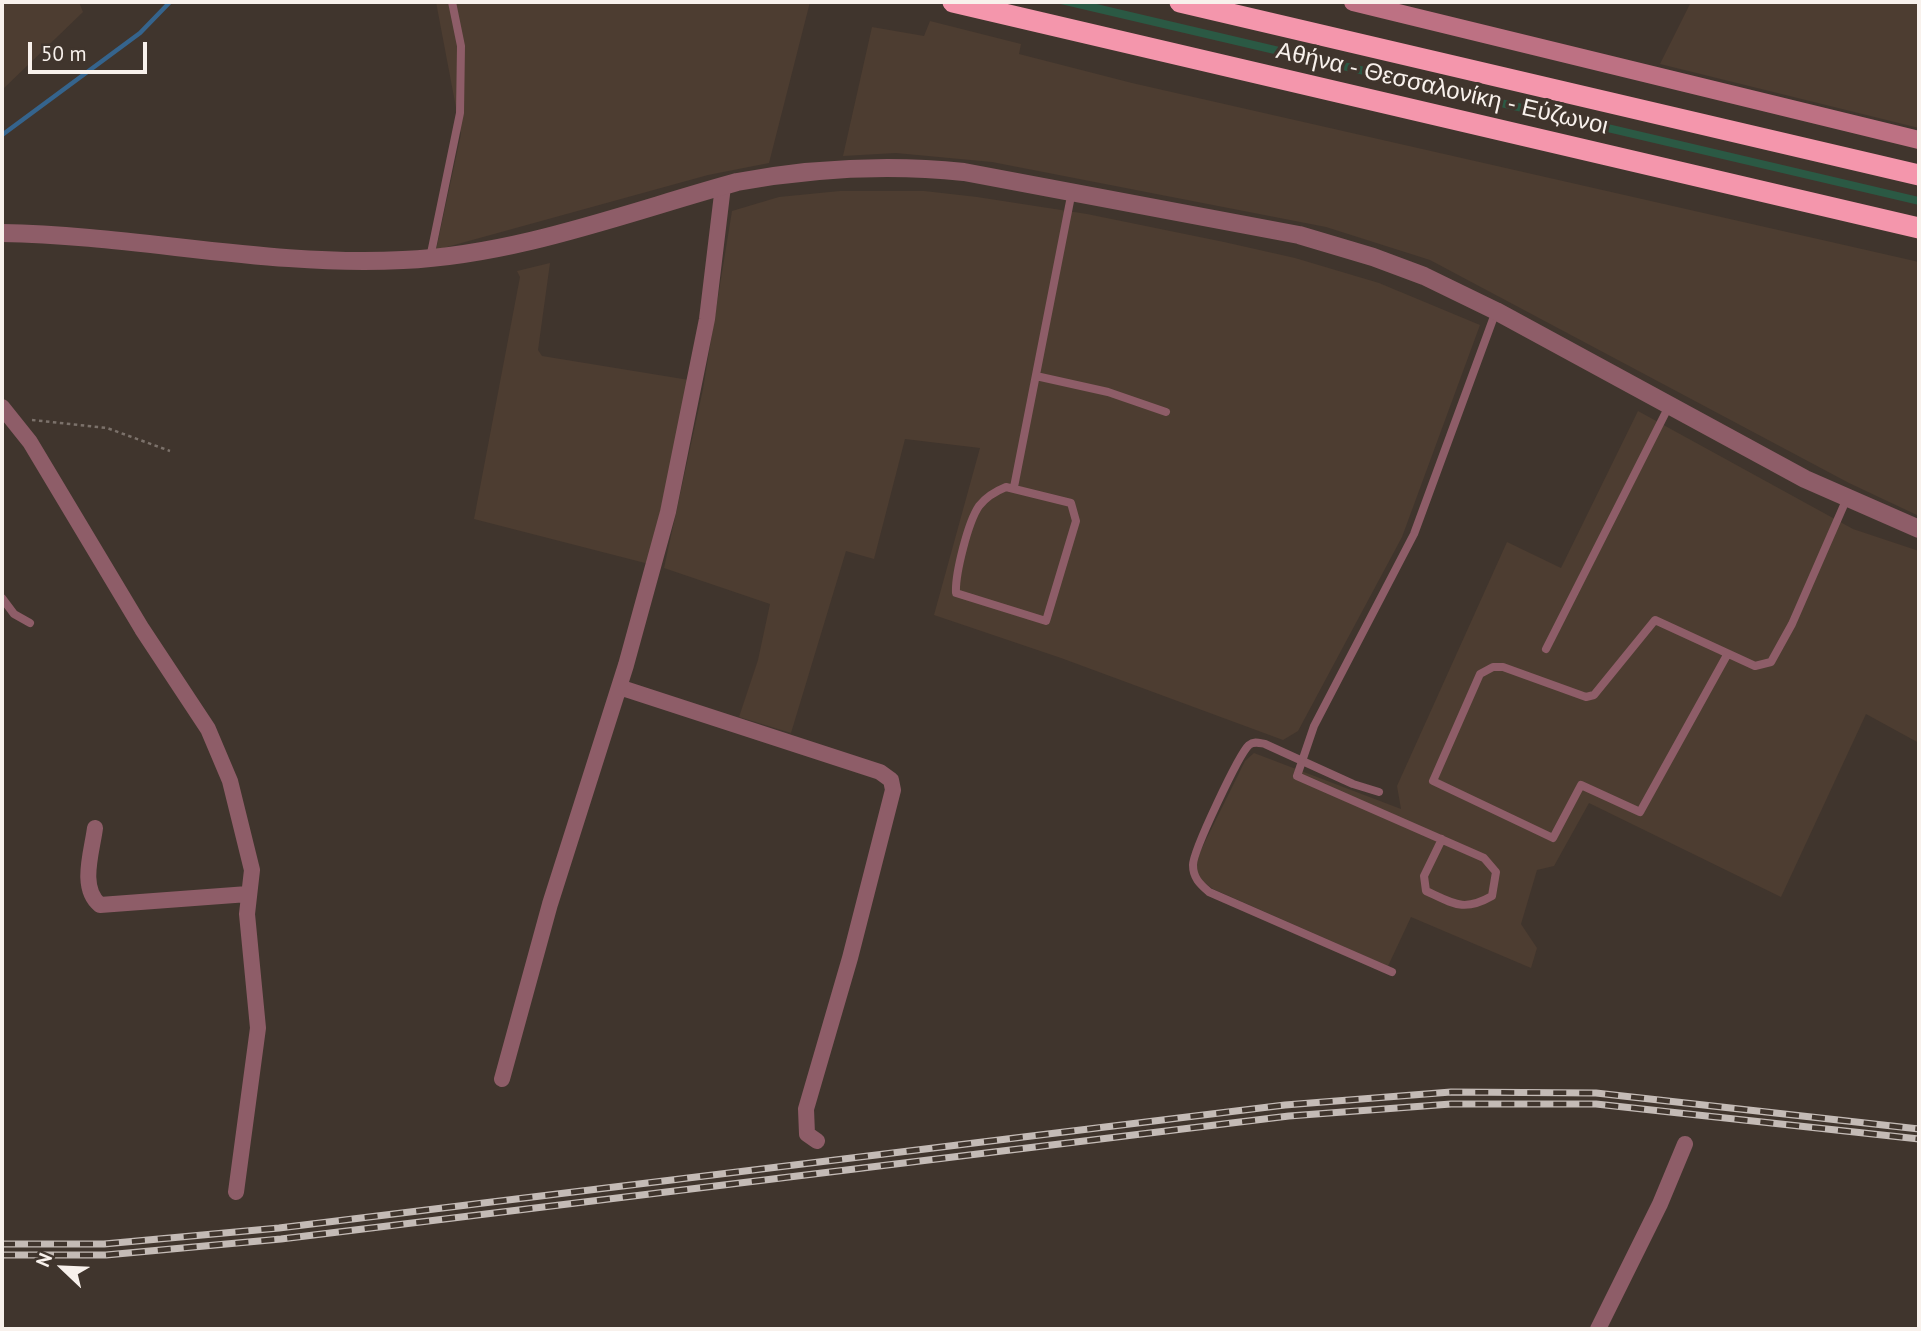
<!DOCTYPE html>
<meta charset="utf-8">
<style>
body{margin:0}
#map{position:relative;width:1921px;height:1331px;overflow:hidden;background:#40352d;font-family:"PT Sans",sans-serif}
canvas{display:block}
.frame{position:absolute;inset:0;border:4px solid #f8f1ec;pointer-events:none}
.north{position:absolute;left:28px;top:1233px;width:70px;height:70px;-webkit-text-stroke:5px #40352d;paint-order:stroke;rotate:293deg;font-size:19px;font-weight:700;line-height:28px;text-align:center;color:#f8f1ec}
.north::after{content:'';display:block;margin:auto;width:24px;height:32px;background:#f8f1ec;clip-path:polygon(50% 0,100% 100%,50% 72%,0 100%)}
.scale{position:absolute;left:28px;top:42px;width:119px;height:32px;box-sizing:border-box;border:4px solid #f8f1ec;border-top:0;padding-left:9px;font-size:21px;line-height:24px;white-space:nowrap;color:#f8f1ec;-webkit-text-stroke:5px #40352d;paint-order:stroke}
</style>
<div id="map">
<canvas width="1921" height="1331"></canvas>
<div class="frame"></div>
<div class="north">N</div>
<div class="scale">50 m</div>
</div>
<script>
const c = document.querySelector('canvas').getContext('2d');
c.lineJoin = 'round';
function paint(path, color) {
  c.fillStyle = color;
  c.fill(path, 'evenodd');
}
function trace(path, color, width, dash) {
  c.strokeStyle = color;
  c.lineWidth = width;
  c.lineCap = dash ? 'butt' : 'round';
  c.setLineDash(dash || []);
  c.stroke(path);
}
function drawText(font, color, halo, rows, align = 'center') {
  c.font = font + ' "PT Sans",sans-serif';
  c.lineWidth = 7;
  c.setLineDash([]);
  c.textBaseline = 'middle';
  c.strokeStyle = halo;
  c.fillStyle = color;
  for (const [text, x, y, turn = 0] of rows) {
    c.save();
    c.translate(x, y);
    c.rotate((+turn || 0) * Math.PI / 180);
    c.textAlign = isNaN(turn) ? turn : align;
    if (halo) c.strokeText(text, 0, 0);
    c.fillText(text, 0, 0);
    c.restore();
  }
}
const built = new Path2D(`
 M2,2H79L83,12L2,90Z
 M436,2H810L769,163L708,175L436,250L461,134Z
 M1691,2H1919V128L1660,64Z
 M930,21L1021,44L1019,54L1132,83L1919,262V516L1849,483L1430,260L1326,227L992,162L896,153L843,156L872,27L924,36Z
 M840,191H924L977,197L1087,214L1224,242L1295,258L1379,283L1480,325L1402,537L1298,731L1283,740L1061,658L934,615L980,448L905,439L874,559L846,551L791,733L739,717L758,660L770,604L664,568L703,389L732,211L779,197Z
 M550,263L538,350L542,356L689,380L649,564L474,519L520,277L517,271Z
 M1638,411L1853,529L1919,551V743L1866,714L1781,897L1589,803L1554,866L1537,870L1521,924L1537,948L1531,968L1411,917L1388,966L1213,889L1201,880L1197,874V858L1245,761L1254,753L1401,809L1397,786L1507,542L1561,568Z`);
const green = new Path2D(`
 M1052,2H1088L1919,197V205Z`);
const stream = new Path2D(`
 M2,135L140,33L170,2`);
const path = new Path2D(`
 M32,420L107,428L170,451`);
const service = new Path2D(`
 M430,258L460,113L461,46L452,2
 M1036,376L1108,392L1166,412
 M1006,487L1071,503L1076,521L1046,621L956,593C955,574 968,522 979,506C986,497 996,491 1006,487Z
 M1014,487L1072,191
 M2,598L14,614L30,623
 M1546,649L1669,406
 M1727,655L1640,812L1581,785L1553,838L1433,781L1480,674L1493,667H1503L1586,697L1594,695L1655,620L1755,666L1771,662L1792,624L1847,498
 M1379,792L1353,784L1265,744C1259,743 1254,741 1249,745C1239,754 1193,851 1193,865C1193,878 1200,884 1209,892L1392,972
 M1442,839L1424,876L1426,891C1454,904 1464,912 1492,896L1496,872L1484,858L1297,776L1314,726L1414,534L1496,311`);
const minor = new Path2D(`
 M2,407L30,442L142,629L208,729L230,781L252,870L247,914L258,1028L236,1192
 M619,687L880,772L891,780L893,790L850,958L806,1109L807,1134L817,1141
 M95,828C92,852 79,888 100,905L248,894
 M502,1079L550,904L626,665L668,512L707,319L723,186
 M1598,1329L1660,1204L1685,1144`);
const tertiary = new Path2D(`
 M2,233C136,235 268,267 403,260C517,255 628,212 737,182C814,168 886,164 964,172L1299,235L1373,257L1424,276L1496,311L1805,479L1919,529`);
const secondary = new Path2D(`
 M1353,2L1919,140`);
const motorway = new Path2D(`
 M953,2L1919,228
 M1180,2L1919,175`);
const rail = new Path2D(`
 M2,1244H104L279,1228L1285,1105L1451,1092L1596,1093L1919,1129
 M2,1255H106L281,1239L1289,1116L1451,1104H1596L1919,1139`);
const streetNames = [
 ["Αθήνα - Θεσσαλονίκη - Εύζωνοι",1442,89,13]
];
paint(built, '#4d3d31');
paint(green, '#2b5944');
trace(stream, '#35648d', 4.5);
trace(path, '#7b716a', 2.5, [3.5, 3.5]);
trace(service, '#8e5d68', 8);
trace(minor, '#8e5d68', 16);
trace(tertiary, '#8e5d68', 18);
trace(secondary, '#bd7183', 18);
trace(motorway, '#f496ac', 21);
trace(rail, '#c4bbb6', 7);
trace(rail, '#40352d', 4.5, [13]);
drawText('24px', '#f8f1ec', '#40352d', streetNames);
</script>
